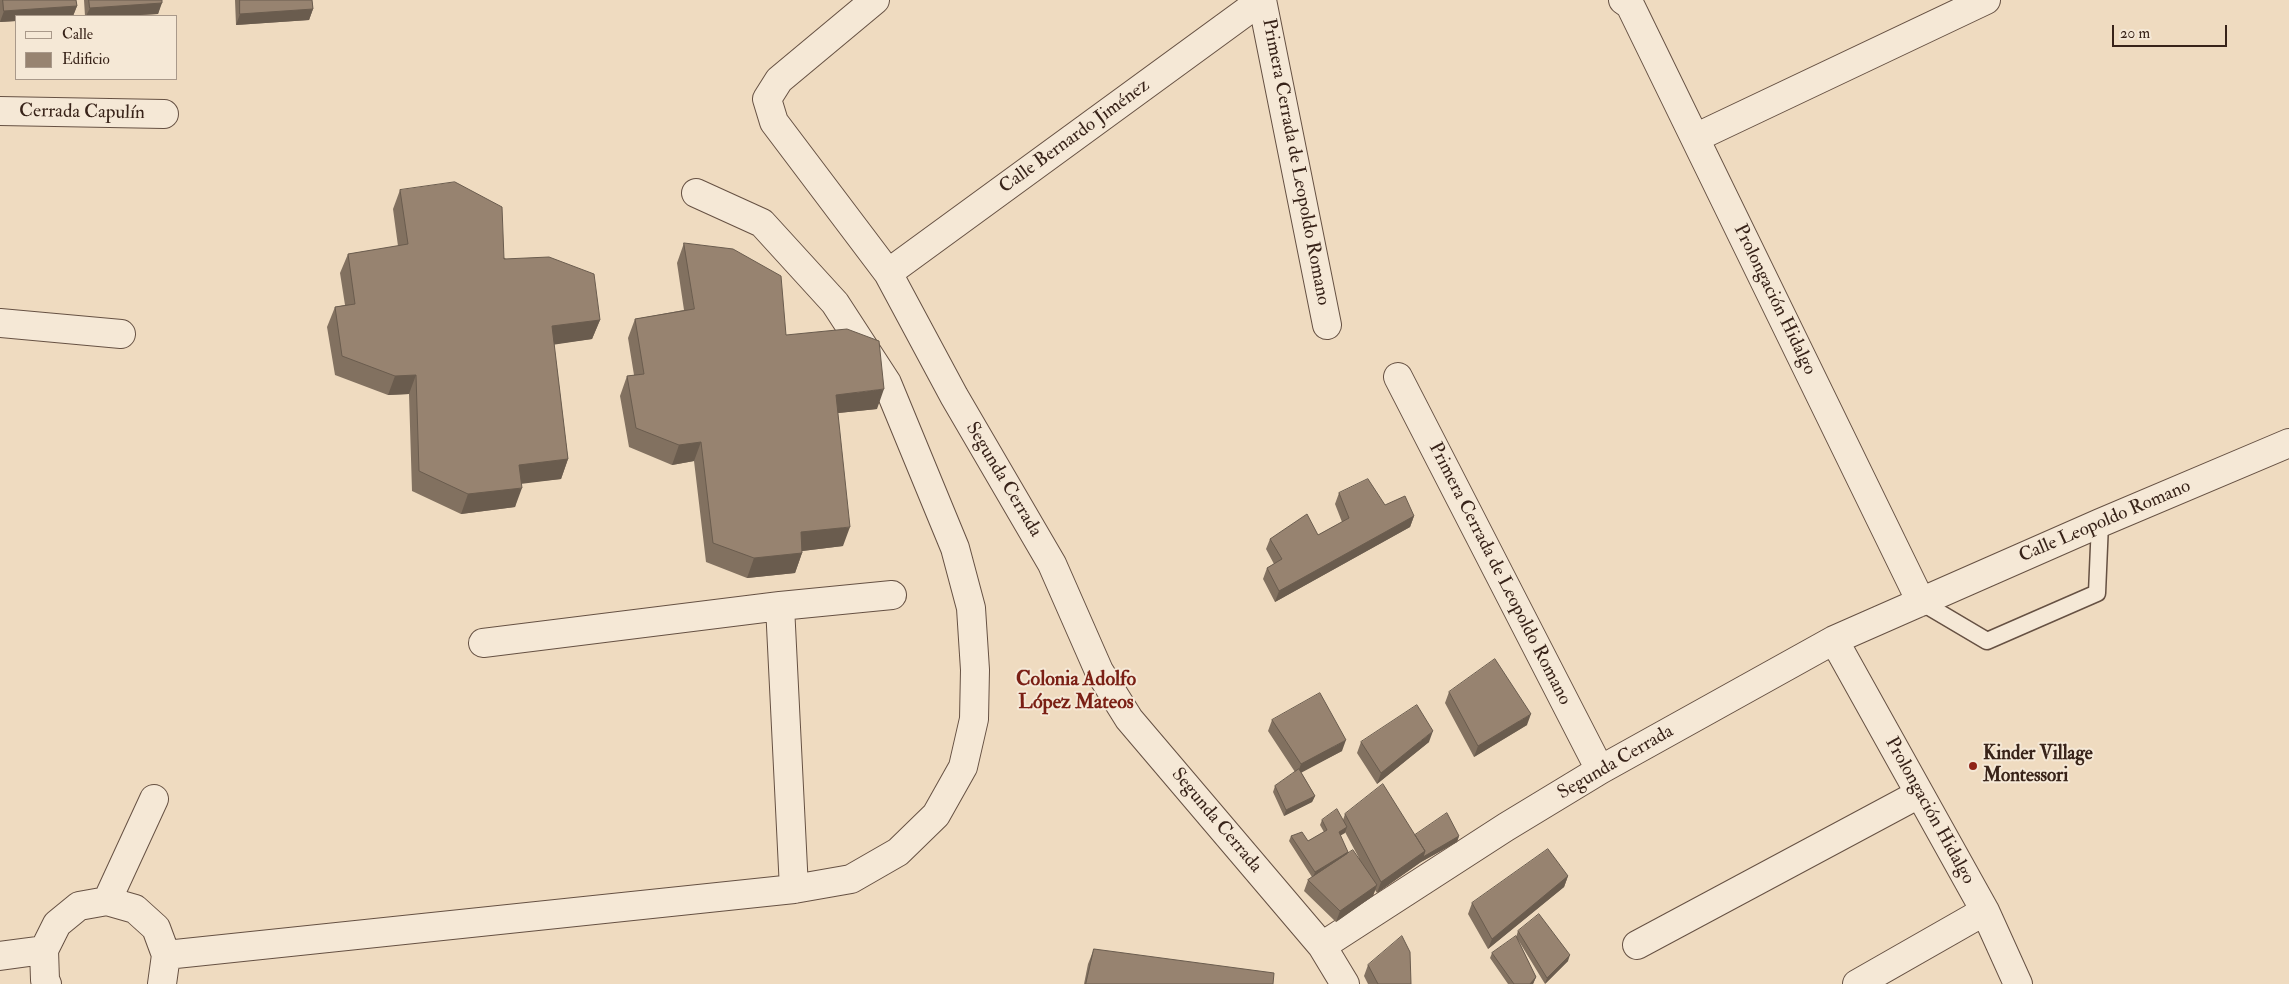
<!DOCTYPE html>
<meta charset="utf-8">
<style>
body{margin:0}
#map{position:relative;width:2289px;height:984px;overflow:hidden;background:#efdbc0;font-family:"IM FELL Double Pica",serif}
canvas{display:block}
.legend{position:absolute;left:15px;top:15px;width:162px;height:65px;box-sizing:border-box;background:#f5e8d6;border:1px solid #a9998a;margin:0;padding:6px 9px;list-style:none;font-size:15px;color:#382319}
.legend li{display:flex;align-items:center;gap:10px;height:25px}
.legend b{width:25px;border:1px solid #a9998a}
.scale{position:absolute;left:2112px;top:25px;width:115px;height:22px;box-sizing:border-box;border:2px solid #382319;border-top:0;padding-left:6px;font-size:15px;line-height:18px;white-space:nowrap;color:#382319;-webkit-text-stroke:4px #f5e8d6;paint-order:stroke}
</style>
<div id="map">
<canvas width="2289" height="984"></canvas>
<ul class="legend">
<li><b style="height:6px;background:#f5e8d6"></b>Calle</li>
<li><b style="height:14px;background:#978370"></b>Edificio</li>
</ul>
<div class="scale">20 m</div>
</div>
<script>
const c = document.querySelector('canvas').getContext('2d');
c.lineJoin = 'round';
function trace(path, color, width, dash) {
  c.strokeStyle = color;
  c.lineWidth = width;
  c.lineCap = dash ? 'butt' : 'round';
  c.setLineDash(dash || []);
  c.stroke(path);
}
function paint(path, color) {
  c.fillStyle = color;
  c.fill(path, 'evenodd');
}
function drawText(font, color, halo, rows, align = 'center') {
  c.font = font + ' "IM FELL Double Pica",serif';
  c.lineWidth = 4;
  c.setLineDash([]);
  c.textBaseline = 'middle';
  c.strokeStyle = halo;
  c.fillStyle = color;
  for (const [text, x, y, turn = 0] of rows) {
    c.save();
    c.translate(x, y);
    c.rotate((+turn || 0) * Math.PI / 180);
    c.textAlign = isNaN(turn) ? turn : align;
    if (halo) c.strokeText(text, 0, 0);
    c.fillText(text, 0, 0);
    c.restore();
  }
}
const service = new Path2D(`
 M1921,602L1987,641L2097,593L2100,523`);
const minor = new Path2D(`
 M875,0L779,80L767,99L774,122L888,273L954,396L1052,564L1099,671L1129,719L1322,946L1345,984
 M1262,0L1327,325
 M1623,0L1630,5L1921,602
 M0,111L164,114
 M1695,138L1986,0
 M888,273L1262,0
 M0,323L121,334
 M1398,377L1600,770
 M780,606L794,889
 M1834,640L1985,911L2018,984
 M483,643L780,606L892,595
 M107,901L154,799
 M1637,945L1919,794
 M1322,946L1506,827L1600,770L1834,640L2100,523L2289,443
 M166,955L794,889L851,879L898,852L936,815L963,767L974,719L975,670L971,608L955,548L887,383L835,303L762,223L696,193
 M0,956L44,950
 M47,984L45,980L44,950L57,924L79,906L107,901L135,909L156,928L166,955L162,984
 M1857,984L1985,911`);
const wall = new Path2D(`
 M0,0H76L77,6L73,16H16V21L0,22Z
 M84,0H162L158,14L121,16H85Z
 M235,0H312L313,9L309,20L236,25Z
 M400,190L600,320L592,339L554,344L568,459L561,479L521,483L515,507L461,514L412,491L409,394L388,395L335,375L327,327L335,307L345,305L340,273L348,254L398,246L393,209Z
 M684,243L786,335L877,409L838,413L843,546L802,551V553L795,573L747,578L706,562L694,461L672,465L629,447L620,396L627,376L634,375L628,338L635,319L684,310L677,263Z
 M1339,493L1385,505L1414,516L1410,527L1275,602L1263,579L1267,568L1274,564L1266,549L1270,539L1318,535L1342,522L1335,504Z
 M1449,692L1527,725L1474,757L1445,703Z
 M1272,720L1342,751L1301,772L1315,796L1312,802L1284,816L1273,792L1275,786L1295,772L1268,731Z
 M1361,742H1429L1377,784L1357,753Z
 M1345,814L1415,835L1459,836L1457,842L1421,862L1377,893L1375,890L1373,896L1336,922L1304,891L1308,880L1312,877L1289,841L1291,836L1308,841L1324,832L1320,825L1322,820H1343ZM1345,832L1359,858L1347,854L1348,852L1340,836Z
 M1568,876L1564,887L1488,949L1468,914L1472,903Z
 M1518,931L1568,961L1545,984L1517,938L1536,977L1533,984H1508L1490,958L1492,953L1516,937Z
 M1094,949L1273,984H1084L1088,964Z
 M1368,965L1411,984H1368L1364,976Z`);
const shadedWall = new Path2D(`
 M162,3L158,14L121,16H86L90,8Z
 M77,6L73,16H16V21L0,22L4,11Z
 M313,9L309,20L236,25L240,14Z
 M600,320L592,339L545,346L552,326Z
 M416,375L409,394L388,395L395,376Z
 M884,389L877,409L829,414L836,395Z
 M701,442L694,461L672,465L679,445Z
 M568,459L561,479L512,485L519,465Z
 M522,488L515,507L461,514L468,494Z
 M1414,516L1410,527L1275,602L1279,591Z
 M850,527L843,546L794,552L801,532Z
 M802,553L795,573L747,578L754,558Z
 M1531,714L1527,725L1474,757L1478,746Z
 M1433,731L1429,742L1377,784L1381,773Z
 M1346,740L1342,751L1297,775L1301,764Z
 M1315,796L1312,802L1284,816L1286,810Z
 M1347,827L1345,833L1336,838L1339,832Z
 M1459,836L1457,842L1421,862L1377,893L1381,882L1425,851Z
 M1348,852L1346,857L1313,878L1315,872Z
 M1568,876L1564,887L1488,949L1492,939Z
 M1377,885L1373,896L1336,922L1340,911Z
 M1570,955L1568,961L1545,984L1547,978Z
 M1536,977L1533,984H1530Z`);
const building = new Path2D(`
 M3,0H76L77,6L4,11Z
 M89,0H162V3L90,8Z
 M240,0H312L313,9L240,14Z
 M455,182L502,207L504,259L549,257L594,274L600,320L552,326L568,459L519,465L522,488L468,494L419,471L416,375L395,376L342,356L335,307L355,304L348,254L408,244L400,190Z
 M684,243L733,249L781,276L786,335L847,329L879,341L884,389L836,395L850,527L801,532L802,553L754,558L713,543L701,442L679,445L636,428L627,376L644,374L635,319L694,309Z
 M1368,479L1385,505L1405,496L1414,516L1279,591L1267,568L1282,559L1270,539L1307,514L1318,535L1349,518L1339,493Z
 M1495,659L1531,714L1478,746L1449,692Z
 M1320,693L1346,740L1301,764L1272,720Z
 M1417,705L1433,731L1381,773L1361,742Z
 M1299,769L1315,796L1286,810L1275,786Z
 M1383,784L1425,851L1381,882L1345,814Z
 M1337,809L1347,827L1339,832L1348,852L1315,872L1291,836L1302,832L1308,841L1327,830L1322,820Z
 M1447,813L1459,836L1423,857L1425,851L1415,835Z
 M1548,849L1568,876L1492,939L1472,903Z
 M1353,850L1377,885L1340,911L1308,880Z
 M1539,914L1570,955L1547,978L1518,931Z
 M1402,936L1410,952L1411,984H1378L1368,965Z
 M1516,936L1536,977L1530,984H1514L1492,953Z
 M1094,949L1274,973L1273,984H1086Z`);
const markers = [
 [1973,766,5,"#8f2418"]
];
const streetNames = [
 ["Cerrada Capulín",82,113,1],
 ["Calle Bernardo Jiménez",1075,137,-36],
 ["Primera Cerrada de Leopoldo Romano",1295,162,79],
 ["Prolongación Hidalgo",1774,300,64],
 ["Segunda Cerrada",1003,480,59],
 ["Calle Leopoldo Romano",2105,522,-23],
 ["Primera Cerrada de Leopoldo Romano",1499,574,63],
 ["Segunda Cerrada",1616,763,-30],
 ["Prolongación Hidalgo",1929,811,61],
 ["Segunda Cerrada",1216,821,50]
];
const poiNames = [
 ["Kinder Village",1983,755],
 ["Montessori",1983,777]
];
const neighbourhoodNames = [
 ["Colonia Adolfo",1076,681],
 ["López Mateos",1076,704]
];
trace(service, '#665143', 19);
trace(minor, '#665143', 30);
trace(service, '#f5e8d6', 16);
trace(minor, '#f5e8d6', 28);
paint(wall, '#827160');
paint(shadedWall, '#6a5c4e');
paint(building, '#978370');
trace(building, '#6a5c4e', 1);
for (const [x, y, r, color] of markers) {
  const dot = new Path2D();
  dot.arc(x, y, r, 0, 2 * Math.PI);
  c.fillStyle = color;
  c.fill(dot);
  trace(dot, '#f5e8d6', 2);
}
drawText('19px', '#382319', '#f5e8d6', streetNames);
drawText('bold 19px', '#382319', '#f5e8d6', poiNames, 'left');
drawText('bold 20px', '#7a1f14', '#f5e8d6', neighbourhoodNames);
</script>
